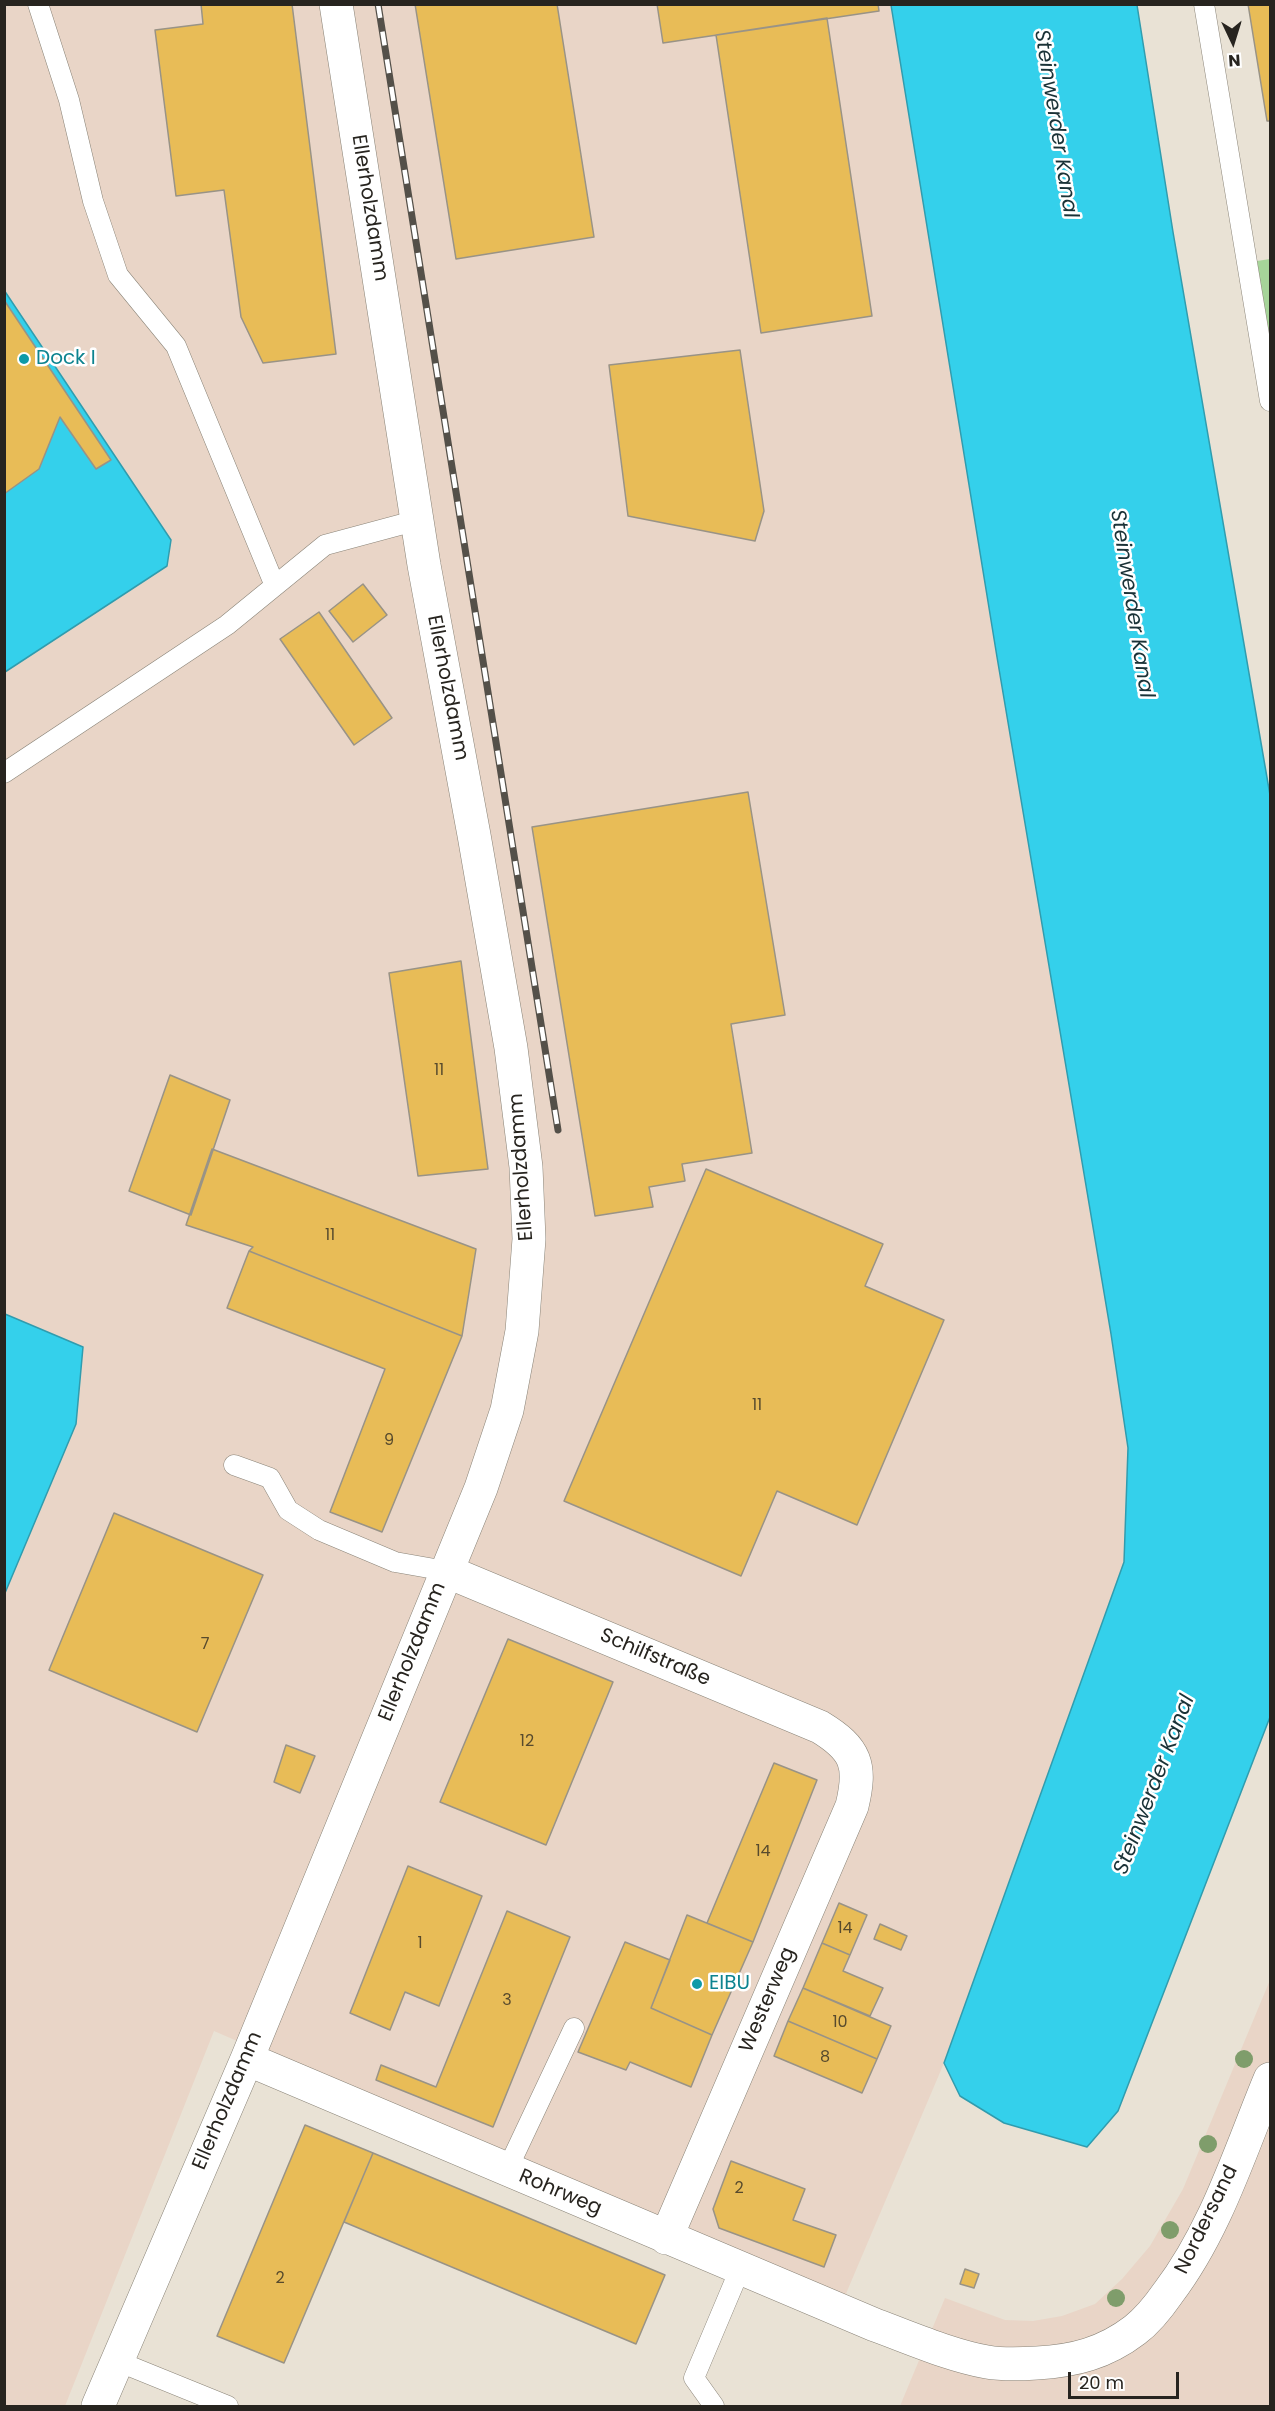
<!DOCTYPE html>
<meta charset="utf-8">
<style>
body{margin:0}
#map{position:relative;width:1275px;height:2411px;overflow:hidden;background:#e9e2d5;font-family:Poppins,sans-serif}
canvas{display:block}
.frame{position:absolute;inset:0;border:6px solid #27241f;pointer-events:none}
.north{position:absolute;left:1203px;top:12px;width:60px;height:60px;-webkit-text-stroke:4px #fff;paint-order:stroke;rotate:176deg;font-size:16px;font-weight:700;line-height:24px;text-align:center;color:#27241f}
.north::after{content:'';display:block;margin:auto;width:21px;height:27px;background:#27241f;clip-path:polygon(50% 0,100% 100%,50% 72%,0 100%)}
.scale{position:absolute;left:1068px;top:2372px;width:111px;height:27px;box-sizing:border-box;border:3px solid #27241f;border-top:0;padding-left:8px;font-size:18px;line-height:21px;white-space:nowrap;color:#27241f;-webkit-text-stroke:4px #fff;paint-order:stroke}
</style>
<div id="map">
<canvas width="1275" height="2411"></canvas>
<div class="frame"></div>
<div class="north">N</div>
<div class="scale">20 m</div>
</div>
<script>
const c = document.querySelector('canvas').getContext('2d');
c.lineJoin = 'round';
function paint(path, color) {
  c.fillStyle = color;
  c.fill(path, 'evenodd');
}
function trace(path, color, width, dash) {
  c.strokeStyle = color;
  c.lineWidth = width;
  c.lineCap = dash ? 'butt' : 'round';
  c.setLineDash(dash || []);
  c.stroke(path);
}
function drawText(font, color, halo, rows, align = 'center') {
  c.font = font + ' Poppins,sans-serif';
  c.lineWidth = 5;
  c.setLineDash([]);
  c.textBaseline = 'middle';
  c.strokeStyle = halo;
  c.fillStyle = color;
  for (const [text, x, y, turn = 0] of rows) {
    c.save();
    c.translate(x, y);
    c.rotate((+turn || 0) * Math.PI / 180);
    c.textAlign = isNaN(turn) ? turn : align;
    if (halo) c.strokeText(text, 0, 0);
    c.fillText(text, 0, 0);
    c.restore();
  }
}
const industrial = new Path2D(`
 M5,5H891L997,657L1111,1334L1128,1448L1124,1562L944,2063L842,2303L214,2031L65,2406H5V672L166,566L171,540L5,290Z
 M1270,1980V2406H900L945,2298L1005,2320L1033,2321L1062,2316L1095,2304L1122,2279L1150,2246L1183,2189Z`);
const green = new Path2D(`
 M1270,259V349L1257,261Z`);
const water = new Path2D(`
 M891,5H1137L1173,232L1270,795V1717L1118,2111L1087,2147L1004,2123L960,2096L944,2063L1124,1562L1128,1448L1111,1334L997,657Z
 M4,290L171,540L167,566L5,672Z
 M5,1314L83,1347L76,1424L5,1593Z`);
const building = new Path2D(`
 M201,4H292L336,354L263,363L241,317L224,190L176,196L155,30L203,24Z
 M415,4H557L594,237L456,259Z
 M657,4H878L879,11L663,43Z
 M1248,4H1270V121H1267Z
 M827,18L872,316L761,333L716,35Z
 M4,300L111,460L96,469L60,417L39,469L4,494Z
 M740,350L764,511L755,541L628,516L609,365Z
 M363,584L387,615L353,642L329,611Z
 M319,612L392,718L354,745L280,639Z
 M748,792L785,1015L731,1024L752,1153L682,1164L685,1181L649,1187L653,1207L595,1216L532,827Z
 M461,961L488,1169L418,1176L389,973Z
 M170,1075L230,1100L191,1215L129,1191Z
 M212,1149L476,1249L462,1336L249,1251L253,1247L186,1225Z
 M706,1169L883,1244L865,1286L944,1320L857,1525L777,1491L741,1576L564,1501Z
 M249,1251L462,1336L382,1532L330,1512L385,1369L227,1308Z
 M114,1513L263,1575L197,1732L49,1670Z
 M508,1639L613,1682L546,1845L440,1802Z
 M286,1745L315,1756L300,1793L274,1782Z
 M774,1763L817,1780L753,1942L707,1923Z
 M408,1866L482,1896L439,2006L405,1992L390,2030L350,2013Z
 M839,1903L867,1915L850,1955L822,1943Z
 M507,1911L570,1937L493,2127L376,2080L381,2065L436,2087Z
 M687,1915L753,1942L712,2035L651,2008Z
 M880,1924L907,1936L901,1950L874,1939Z
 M625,1942L670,1960L651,2008L712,2035L691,2087L630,2062L626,2070L578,2052Z
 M822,1943L850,1955L843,1971L883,1988L870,2016L803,1988Z
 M803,1988L891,2026L877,2059L788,2021Z
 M788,2021L877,2059L862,2093L774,2056Z
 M305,2125L373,2153L284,2363L217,2336Z
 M373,2153L665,2275L636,2344L344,2222Z
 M731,2161L805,2189L793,2220L836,2235L824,2267L719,2228L713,2209Z
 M965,2269L979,2274L974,2288L960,2284Z`);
const service = new Path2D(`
 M38,4L69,100L93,201L118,275L176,346L275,586
 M1204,4L1270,401
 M4,773L227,625L325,545L418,520
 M234,1465L270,1478L288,1510L319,1530L395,1562L446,1571
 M507,2170L574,2028
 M117,2361L228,2406
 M714,2406L694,2378L740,2269`);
const minor = new Path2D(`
 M446,1571L820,1727C856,1749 862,1765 852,1806L666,2238
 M247,2059L875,2325C911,2338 949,2355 987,2362C1004,2365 1021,2364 1037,2363C1074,2361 1105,2353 1135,2330C1148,2320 1159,2306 1168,2293C1216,2230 1240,2151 1270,2079
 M98,2406L247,2059L481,1488L507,1410L522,1331L529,1239L526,1167L511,1048L474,835L424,565L336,4`);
const rail = new Path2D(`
 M378,4L558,1130`);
const trees = [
 [1244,2059],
 [1208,2144],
 [1170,2230],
 [1116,2298]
];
const markers = [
 [24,359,6,"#0f9aa8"],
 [697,1984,6,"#0f9aa8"]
];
const numberNames = [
 ["11",439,1071],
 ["11",330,1236],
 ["11",757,1406],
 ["9",389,1441],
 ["7",205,1645],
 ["12",527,1742],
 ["14",763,1852],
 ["14",845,1929],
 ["1",420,1944],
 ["3",507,2001],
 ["10",840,2023],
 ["8",825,2058],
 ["2",739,2189],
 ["2",280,2279]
];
const streetNames = [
 ["Ellerholzdamm",369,208,81],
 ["Ellerholzdamm",447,688,79],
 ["Ellerholzdamm",522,1167,-94],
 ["Ellerholzdamm",413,1652,-68],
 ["Schilfstraße",655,1658,23],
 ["Westerweg",768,2000,-67],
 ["Ellerholzdamm",228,2101,-67],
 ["Rohrweg",560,2193,23],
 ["Nordersand",1207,2220,-64]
];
const cultureNames = [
 ["Dock I",36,359],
 ["EIBU",709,1984]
];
const waterNames = [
 ["Steinwerder Kanal",1055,124,81],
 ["Steinwerder Kanal",1131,604,81],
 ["Steinwerder Kanal",1155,1785,-69]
];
paint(industrial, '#e9d5c7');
paint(green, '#a6d499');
paint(water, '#34d0eb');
trace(water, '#309cae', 1.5);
paint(building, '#e8bc57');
trace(building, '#999386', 1.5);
trace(service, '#8a8478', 21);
trace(minor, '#8a8478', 34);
trace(service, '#fff', 20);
trace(minor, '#fff', 33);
trace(rail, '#545049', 7);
trace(rail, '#fff', 4.5, [14]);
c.fillStyle = '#7f9d6b';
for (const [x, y] of trees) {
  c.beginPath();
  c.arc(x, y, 9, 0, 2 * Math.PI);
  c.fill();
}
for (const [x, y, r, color] of markers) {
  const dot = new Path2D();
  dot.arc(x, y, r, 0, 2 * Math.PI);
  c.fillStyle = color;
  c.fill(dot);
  trace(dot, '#fff', 2);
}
drawText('16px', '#574a2d', null, numberNames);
drawText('20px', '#27241f', '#fff', streetNames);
drawText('20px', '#0d838f', '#fff', cultureNames, 'left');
drawText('italic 21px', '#1a3237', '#fff', waterNames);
</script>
